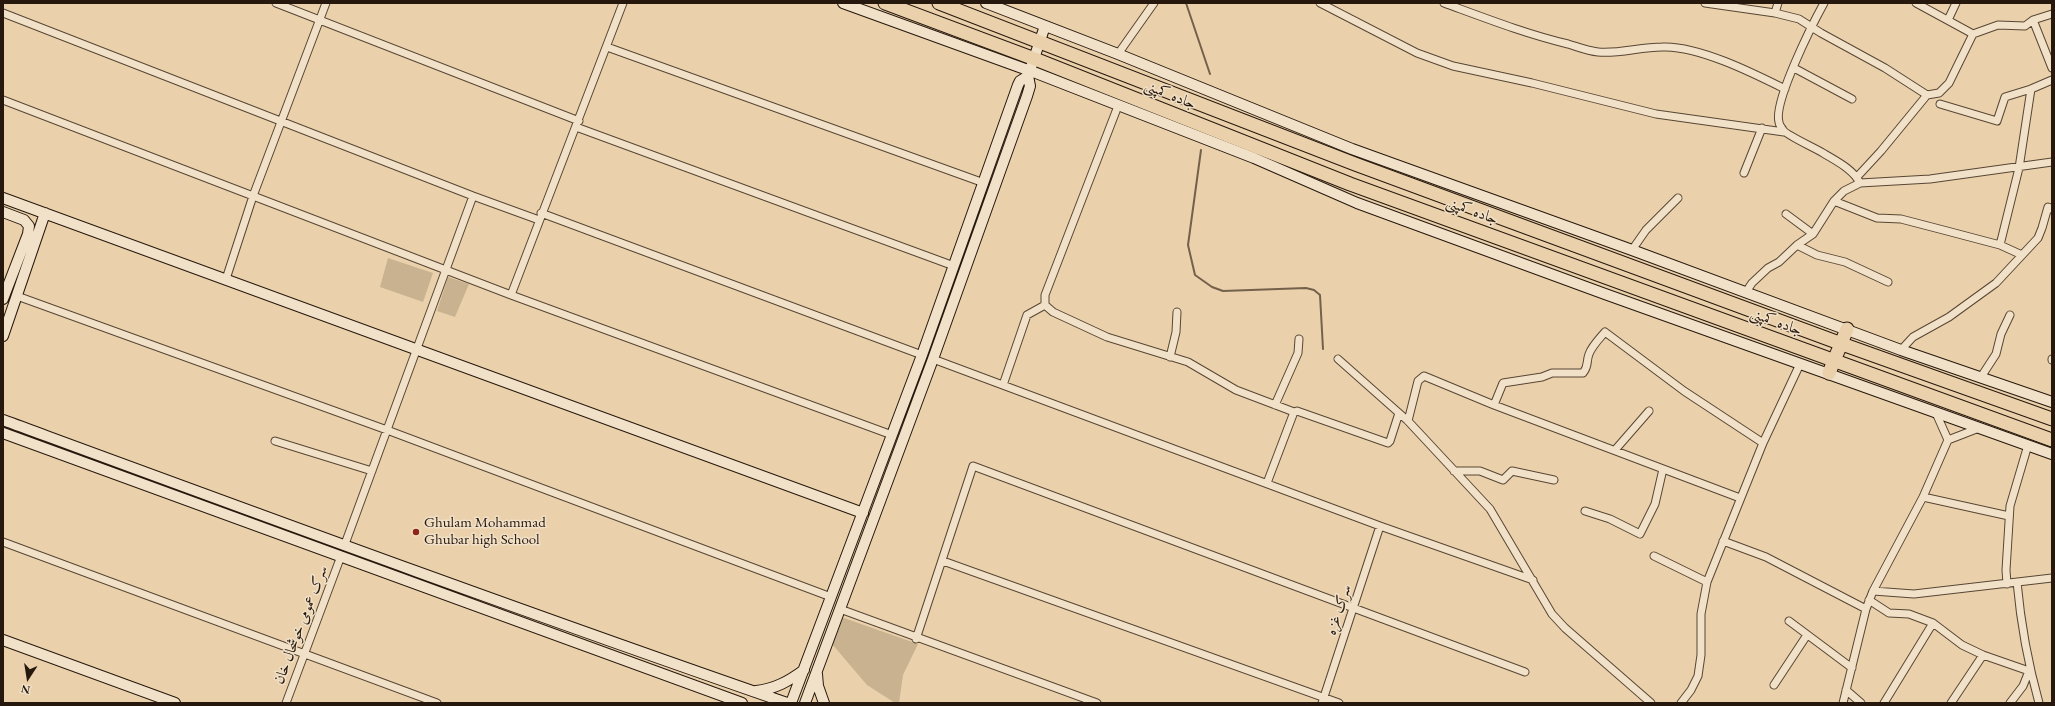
<!DOCTYPE html>
<meta charset="utf-8">
<style>
body{margin:0}
#map{position:relative;width:2055px;height:706px;overflow:hidden;background:#ead1ab;font-family:"EB Garamond",serif}
canvas{display:block}
.frame{position:absolute;inset:0;border:4px solid #27180d;pointer-events:none}
.north{position:absolute;left:8px;top:658px;width:40px;height:40px;-webkit-text-stroke:3px #f1e1c8;paint-order:stroke;rotate:192deg;font-size:11px;font-weight:700;line-height:16px;text-align:center;color:#27180d}
.north::after{content:'';display:block;margin:auto;width:14px;height:18px;background:#27180d;clip-path:polygon(50% 0,100% 100%,50% 72%,0 100%)}
</style>
<div id="map">
<canvas width="2055" height="706"></canvas>
<div class="frame"></div>
<div class="north">N</div>
</div>
<script>
const c = document.querySelector('canvas').getContext('2d');
c.lineJoin = 'round';
function paint(path, color) {
  c.fillStyle = color;
  c.fill(path, 'evenodd');
}
function trace(path, color, width, dash) {
  c.strokeStyle = color;
  c.lineWidth = width;
  c.lineCap = dash ? 'butt' : 'round';
  c.setLineDash(dash || []);
  c.stroke(path);
}
function drawText(font, color, halo, rows, align = 'center') {
  c.font = font + ' "EB Garamond",Amiri,serif';
  c.lineWidth = 3;
  c.setLineDash([]);
  c.textBaseline = 'middle';
  c.strokeStyle = halo;
  c.fillStyle = color;
  for (const [text, x, y, turn = 0] of rows) {
    c.save();
    c.translate(x, y);
    c.rotate((+turn || 0) * Math.PI / 180);
    c.textAlign = isNaN(turn) ? turn : align;
    if (halo) c.strokeText(text, 0, 0);
    c.fillText(text, 0, 0);
    c.restore();
  }
}
const green = new Path2D(`
 M388,258L433,273L423,302L380,287Z
 M448,277L469,284L455,317L437,311Z
 M841,617L918,644L903,675L899,703H895L867,685L832,644Z`);
const stream = new Path2D(`
 M1186,3L1210,74
 M1201,150L1188,245L1195,275L1212,287L1223,291L1306,288L1314,290L1320,295L1323,349`);
const street = new Path2D(`
 M276,3L579,121
 M1320,3L1417,53L1453,66L1532,83L1656,114L1784,132
 M1444,3C1485,18 1526,34 1568,44C1578,47 1588,51 1598,52C1619,54 1640,47 1662,47C1697,45 1753,73 1785,89
 M1705,3L1775,13L1799,19L1821,33L1885,68L1927,95
 M1824,3C1813,23 1773,102 1779,122C1779,125 1782,128 1783,130C1786,135 1815,148 1823,153C1836,161 1853,169 1860,183
 M1916,3L1973,34L1998,25L2025,26L2033,20L2052,14
 M3,13L473,196L539,220
 M1775,13L1778,3
 M1948,20L1956,3
 M2033,20L2052,68
 M607,47L984,183
 M1118,54L1154,3
 M1794,68L1852,99
 M3,100L511,295L892,435
 M1940,104L1997,121L2005,97L2031,89L2052,80
 M576,127L954,266
 M1744,173L1762,128
 M1857,177L1881,151L1927,95L1939,93L1949,83L1973,34
 M1834,201L1877,218L1901,219L1947,231L2000,245L2022,255
 M541,213L922,355
 M1786,214L1813,234
 M1797,245L1817,255L1845,262L1888,282
 M2000,245L2019,168L2031,89
 M1632,250L1646,230L1678,198
 M226,279L253,196L326,3
 M1746,292L1752,283L1768,268L1779,262L1797,245L1813,234L1834,201L1844,191L1860,183L1930,179L2052,162
 M511,295L623,3
 M17,296L387,430L831,597
 M1045,305L1053,312L1107,337L1188,362L1236,390L1294,412
 M1045,305V295L1118,106
 M1901,350L1913,337L1949,317L1996,283L2038,238L2042,228L2048,207L2052,209
 M1170,357L1176,332L1177,312
 M933,359L1380,526L1533,580
 M1338,359L1408,421L1490,509L1552,614L1565,628L1651,703
 M2052,359V360
 M1981,377L1996,354L2001,334L2010,315
 M1003,385L1027,315L1045,305
 M1275,405L1298,353L1299,339
 M1494,405L1503,383L1542,377L1552,373H1583C1589,366 1586,362 1589,354C1592,346 1599,339 1605,332L1684,391L1763,443
 M1408,421L1418,381L1424,376L1494,405L1740,498
 M1948,440L1979,428
 M275,441L372,471
 M1615,450L1649,411
 M1454,471H1480L1503,480L1512,471L1554,480
 M1267,483L1294,412L1297,411L1388,443L1390,441L1399,413
 M1923,497L2009,516
 M1585,511L1610,519L1640,534L1655,504L1663,469
 M1723,541L1766,557L1866,609
 M3,542L437,703
 M345,544L473,196
 M1654,556L1707,582
 M943,561L1339,703
 M2017,582C2021,626 2027,660 2039,703
 M2007,584L2006,570L2010,506L2028,445
 M1873,591L1914,594L2052,578
 M1869,600L1889,613L1909,614L1933,623L1962,645L1983,655L2029,671L2023,686L2010,703
 M840,609L1097,703
 M1789,621L1852,668
 M916,639L973,466L1525,672
 M1774,685L1807,635
 M1846,690L1861,703
 M286,703L341,556
 M1322,703L1380,526
 M1681,703L1691,690L1698,676L1701,655V614L1707,582L1763,443L1800,364
 M1843,703L1866,609L1873,591L1923,497L1948,440L1936,413
 M1884,703L1933,623
 M1951,703L1983,655`);
const secondary = new Path2D(`
 M843,3L1036,73L1254,158L1357,203L1605,294L2052,454
 M986,3L1118,54L1352,149L1632,250L1901,350L2052,402
 M3,198L863,513
 M3,212L24,220L29,226L28,234L3,299
 M3,336L45,213
 M3,420C264,516 524,612 787,703
 M3,433L742,703
 M3,640L175,703
 M817,674L818,686L824,703
 M756,691C775,689 789,681 804,670
 M791,703L922,355L1018,85L1020,81L1028,76
 M805,703L933,359L1027,96L1030,86L1028,76L1045,26`);
const highway = new Path2D(`
 M885,3L1040,61L1350,184L2052,440
 M939,3L1355,164L1842,344L2052,419
 M1829,373L1847,329`);
const markers = [
 [416,532,4,"#8f2418"]
];
const streetNames = [
 ["جاده کمپنی",1170,95,22],
 ["جاده کمپنی",1472,211,20],
 ["جاده کمپنی",1776,322,20],
 ["سرک غزه",1339,610,-72],
 ["سرک عمومی خوشحال خان",301,625,-69]
];
const poiNames = [
 ["Ghulam Mohammad",424,523],
 ["Ghubar high School",424,540]
];
paint(green, '#c9b290');
trace(stream, '#74614b', 2);
trace(street, '#584634', 9);
trace(secondary, '#27180d', 12);
trace(highway, '#27180d', 15);
trace(street, '#f1e1c8', 7);
trace(secondary, '#f1e1c8', 10);
trace(highway, '#ead1ab', 13);
for (const [x, y, r, color] of markers) {
  const dot = new Path2D();
  dot.arc(x, y, r, 0, 2 * Math.PI);
  c.fillStyle = color;
  c.fill(dot);
  trace(dot, '#f1e1c8', 1.5);
}
drawText('15px', '#27180d', '#f1e1c8', streetNames);
drawText('15px', '#27180d', '#f1e1c8', poiNames, 'left');
</script>
